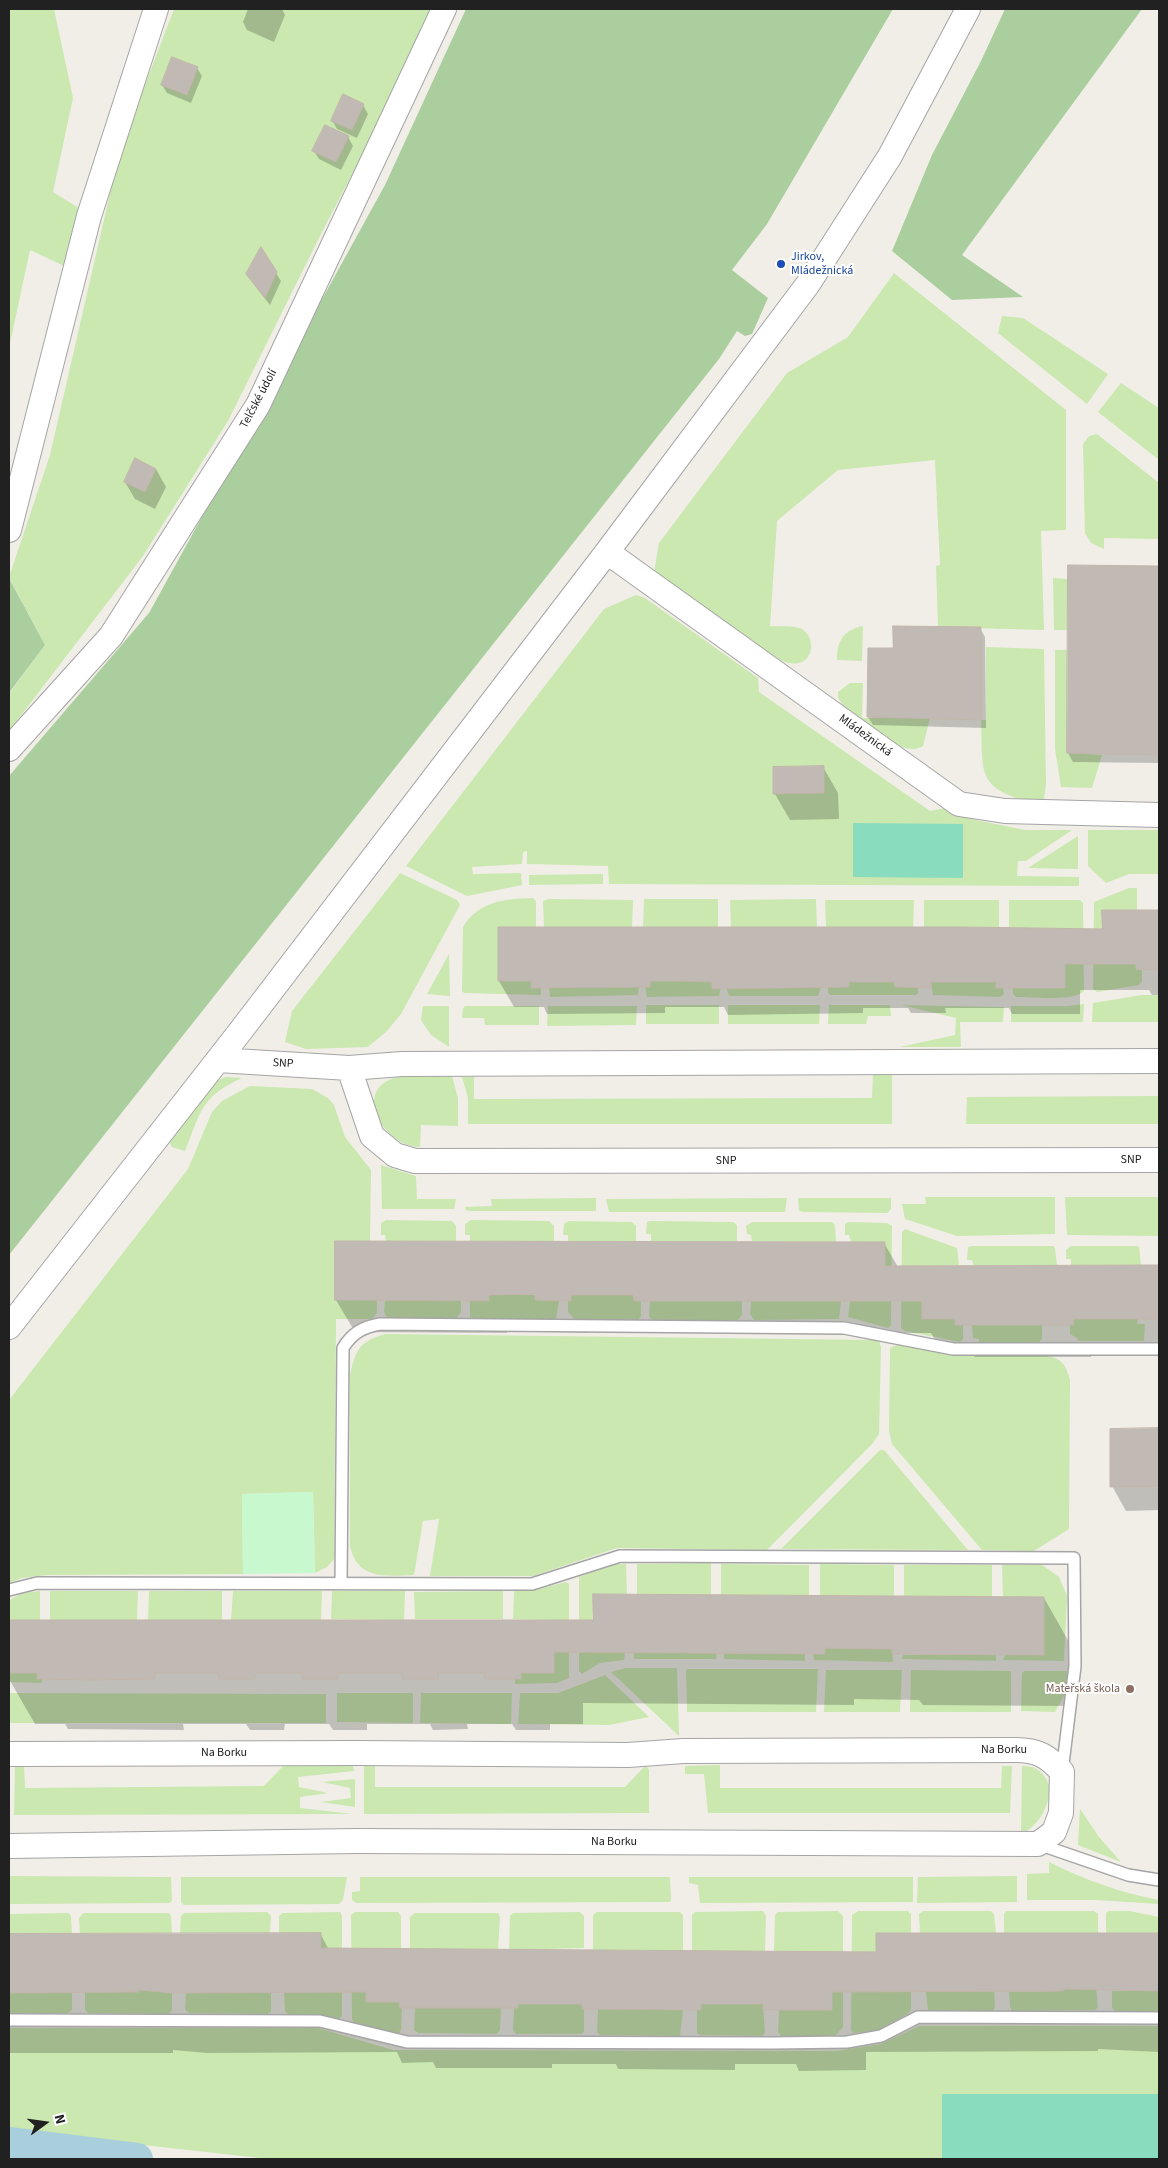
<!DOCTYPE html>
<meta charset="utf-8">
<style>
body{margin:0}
#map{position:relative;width:1168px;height:2168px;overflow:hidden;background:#f1eee8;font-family:"Source Sans 3",sans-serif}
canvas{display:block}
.frame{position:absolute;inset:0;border:10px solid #212121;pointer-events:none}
.north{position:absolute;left:20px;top:2098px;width:50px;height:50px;-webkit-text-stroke:4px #fff;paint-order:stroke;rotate:76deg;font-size:14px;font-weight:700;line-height:20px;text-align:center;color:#212121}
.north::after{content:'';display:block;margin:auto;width:18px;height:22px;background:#212121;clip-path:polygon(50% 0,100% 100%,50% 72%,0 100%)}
</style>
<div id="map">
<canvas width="1168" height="2168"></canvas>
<div class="frame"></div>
<div class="north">N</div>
</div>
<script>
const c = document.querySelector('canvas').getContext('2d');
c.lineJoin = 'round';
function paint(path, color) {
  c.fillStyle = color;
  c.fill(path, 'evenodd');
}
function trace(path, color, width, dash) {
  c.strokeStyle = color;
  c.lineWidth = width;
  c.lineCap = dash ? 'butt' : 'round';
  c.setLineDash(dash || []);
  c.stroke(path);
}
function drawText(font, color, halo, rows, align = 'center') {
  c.font = font + ' "Source Sans 3",sans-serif';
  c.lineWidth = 4;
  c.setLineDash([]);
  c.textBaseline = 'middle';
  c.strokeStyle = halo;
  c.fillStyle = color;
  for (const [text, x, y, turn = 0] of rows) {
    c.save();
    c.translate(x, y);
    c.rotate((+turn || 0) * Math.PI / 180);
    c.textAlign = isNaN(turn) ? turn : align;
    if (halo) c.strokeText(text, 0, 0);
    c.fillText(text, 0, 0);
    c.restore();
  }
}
const grass = new Path2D(`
 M9,9H54L73,98L53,192L87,213L73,270L30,250L9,348Z
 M174,9H435L416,51L321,234L228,421L143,556L9,731V694L45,645L9,577L50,455L120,150Z
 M894,273L1066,410V530L1041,531L1044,630L938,627L936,566L940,565L935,460L838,470L777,521L770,626C779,627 794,625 802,629C818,638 814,675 780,660L654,572L659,543L787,373L848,337Z
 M1002,316L1023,318L1108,374L1087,404L998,333Z
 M1121,383L1159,408V460L1098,412Z
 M1097,434L1159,483V539L1104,538V549L1091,543L1085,533L1083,444L1089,436Z
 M1053,578L1067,579V630H1054Z
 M636,595L645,598L758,678L759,692L930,811L945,808L971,819L1025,830H1072L1026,861H1018L1017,876L1079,877V886L609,884L608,866L527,864V851L523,852L522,864L472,867L473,874L521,873L522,885L467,896L406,866L604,609Z
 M863,626L862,661L837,660C837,640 844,630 863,626Z
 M986,647L1044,649L1046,784L1044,799L1037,804C976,788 983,777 981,720H986Z
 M1055,650H1067V753L1102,755L1092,788L1061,787L1055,749Z
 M850,683H863L862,718H930L923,746C901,760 861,720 844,707L838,698V692Z
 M1088,830H1159V874H1129L1106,883L1088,866Z
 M1078,836V869L1028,868Z
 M400,873L457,900L460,905L401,1014L387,1031L368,1047L306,1049L285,1042L292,1011Z
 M603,874V884L529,885V875Z
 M1129,888H1137V910L1102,911L1101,964H1136V970H1142V981L1139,985L1097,992L1093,989L1094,902Z
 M533,898L536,901V928H498V981H531L541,987V995L464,993L462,991L463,927C479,901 504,899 533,898Z
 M549,899L633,900L632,928H544L543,901Z
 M644,899H718V928H643Z
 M816,899L817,928H731L730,900Z
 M825,900H914L913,928H826Z
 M924,900H999V927H924Z
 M1009,900H1080L1083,903L1084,991C1074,1002 1031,997 1016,997L1013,994V988H1065V929L1009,928Z
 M449,954L450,996L427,994Z
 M650,981H712V987H721L719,996L647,997L645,987H650Z
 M996,981V987L1003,988L1004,994L1000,997L933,995L931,982Z
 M849,982H894L895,987H918V993L916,995H830L828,992V987H849Z
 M549,987H639L638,995L550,997Z
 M726,987H821L818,996H729Z
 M1142,995H1159V1022H1092L1093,1003Z
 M1084,1004L1083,1022H1011V1006H1067Z
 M646,1005H719V1024H646Z
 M728,1005H820L819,1024H728Z
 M829,1005H890L891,1016H868L866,1024H828Z
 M901,1005L1004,1007L1003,1022H960L961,1047H900L955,1035L956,1018Z
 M423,1006H449V1047L431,1035L421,1020Z
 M465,1006H539V1025H485L484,1018H462L463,1009Z
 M548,1006H637L636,1025L547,1026Z
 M873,1074H892V1124H468V1098L462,1077H474V1099L872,1098Z
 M452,1076L458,1098V1126L421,1125L420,1147C388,1147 355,1099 387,1081C400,1073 436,1077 452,1076Z
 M226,1077L242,1078C200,1097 201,1112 185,1151L172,1147L169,1142L171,1134L215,1081Z
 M250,1086L312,1089L328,1098L334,1105L345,1137L371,1170L370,1241H335V1300H377V1313L372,1319H336L334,1559L327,1567L315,1573L313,1492L242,1494L243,1574L46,1575L22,1578L9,1583V1400L188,1169L212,1112L222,1101Z
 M1159,1096V1124H966L967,1097Z
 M381,1165L416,1176L417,1199H456L454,1209H382Z
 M925,1197H1055V1234L957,1236L905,1219L902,1204H926Z
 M1065,1197H1159V1236L1067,1235Z
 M596,1198V1211H470L466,1210L465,1207L492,1206L491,1199Z
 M787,1198L785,1212H609L606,1199Z
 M798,1198H891V1209L887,1213L803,1212L799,1211Z
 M386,1220L452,1221L456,1226V1241H386L385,1235H381V1223Z
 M471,1220L549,1221L554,1226V1241H470V1235H465V1224Z
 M569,1221L632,1222L636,1226V1241H568V1235H563L564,1224Z
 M650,1221L733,1222L737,1225V1241H651V1234H646L647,1222Z
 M752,1222H832L835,1225L836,1242L752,1241L751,1235L747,1234L746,1226Z
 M848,1222L887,1223L892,1226L891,1325L888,1328L848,1317L850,1301L885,1242H851L849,1235H845V1224Z
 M905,1229L957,1248L959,1265L921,1266L922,1319H955L963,1325V1339L960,1342L905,1331L901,1328L902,1232Z
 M972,1246H1053L1055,1248L1057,1265H973L972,1260H967L968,1247Z
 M1071,1246H1137L1139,1247L1141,1265H1071V1259H1066V1250Z
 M489,1295H535V1300L559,1301L556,1320L472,1319L470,1317V1300Z
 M571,1295H633L634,1300L641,1301V1316L638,1320L574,1319L568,1312V1301L571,1300Z
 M385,1300H461V1312L456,1319H388L384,1312Z
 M742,1300V1315L738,1320H652L649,1317L650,1301Z
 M751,1301H841L839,1319L754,1320L750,1314Z
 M1074,1319H1138L1137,1324H1145L1144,1341H1078L1077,1338L1070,1334V1324Z
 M1042,1324V1339L1039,1342H979V1339L973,1338L972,1325Z
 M385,1334L874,1340L879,1341L881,1347L879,1434L873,1443L767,1550L617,1548L533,1576H430L439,1519L423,1521L414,1575C386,1576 357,1580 350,1546V1376C355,1350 359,1342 385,1334Z
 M897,1345L954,1356H1046C1062,1358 1066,1365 1070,1380L1069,1529L1034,1551L982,1550L892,1444L889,1431L890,1348Z
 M880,1450H884L968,1550L781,1549Z
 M711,1563V1595L637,1594V1564Z
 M612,1564H626L627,1594H593L592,1652L625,1653L624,1660L600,1663L582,1674L579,1671V1577Z
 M721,1564L809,1565V1595H721Z
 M820,1564L894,1565V1596L820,1595Z
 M904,1565H992V1597L904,1596Z
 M1002,1565H1042L1059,1577L1067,1596L1064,1661L1003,1660L1005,1655H1044V1597H1003Z
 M566,1582L569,1584V1678L557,1683L515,1684V1679H521V1673H554V1620L513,1619L514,1591H531Z
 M40,1591V1620H9V1600L23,1593Z
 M50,1591H138L137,1620H50Z
 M149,1591H222V1620H148Z
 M233,1591H322L321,1620H231Z
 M332,1591H405L404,1620L331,1619Z
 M503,1591V1619H415L414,1592Z
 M709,1647V1653H717L716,1659H634V1653H677Z
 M745,1648H791V1654H805V1661L724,1659V1653L745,1654Z
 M825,1648L892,1649L893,1662L814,1660L813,1654H825Z
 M903,1655H996V1661L902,1659Z
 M625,1668H677L679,1736L611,1672Z
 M687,1669H818L816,1712H687L686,1672Z
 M826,1670H902L900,1712H824Z
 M911,1670L1011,1671V1712H910Z
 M1025,1671H1068L1065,1694L1055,1712L1021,1711L1022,1673Z
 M9,1673H37V1678L42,1679V1683L9,1682Z
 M605,1675L649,1717L609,1725L518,1724L520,1693H558Z
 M9,1693L326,1694V1723H10L9,1737Z
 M337,1693H413V1723L337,1722Z
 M421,1693H512L511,1724L420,1723Z
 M24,1764L25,1788L264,1786L283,1766H353L354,1771L298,1777L299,1787L328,1793L300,1797V1808L353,1814L14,1815L15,1765Z
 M375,1765V1787H625L646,1765L649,1770V1813L364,1814V1766Z
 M720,1765V1788H1001L1002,1766H1012L1010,1813H708L704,1774H685V1766Z
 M1022,1766C1037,1765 1045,1774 1050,1787C1049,1807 1039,1826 1021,1834Z
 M355,1779V1807L321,1802L351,1798L350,1788L322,1782Z
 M1080,1809L1099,1837L1121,1862L1078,1845Z
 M1049,1862C1083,1879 1121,1893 1159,1900V1904L1096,1900H1027V1874L1049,1873Z
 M10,1876L171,1877L172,1901L169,1903L9,1904Z
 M1017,1876V1902L917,1903L918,1877Z
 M181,1877H347L343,1900L339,1904L184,1905L181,1902Z
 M360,1877H670L671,1900L669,1902L356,1903L352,1900V1892L360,1891Z
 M689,1877H913V1902L700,1903L698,1885L689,1883Z
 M763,1911L766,1916L765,1951H692V1915L695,1912Z
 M838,1911L843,1916V2027L835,2036H781L778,2032L779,2010H832V1952L774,1951L775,1915L778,1912Z
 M858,1911H908L911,1914V1933L877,1992H911V2009L909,2013L879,2030L853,2033L851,2030L852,1915Z
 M923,1911H991L994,1914L996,1933H920L919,1914Z
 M1006,1911H1094L1098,1914V1933H1004V1914Z
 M1109,1911H1129L1159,1917V1933H1106V1913Z
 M267,1912L271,1916L270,1933H180L181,1916L184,1913Z
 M340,1912L342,1916V2016L339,2019L318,2015L288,2014L285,2011L284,1992H321V1934L279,1933V1916L282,1913Z
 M355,1912H398L401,1916V1949H367L366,2002H399L400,2008H402L401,2030L399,2034L354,2023L352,2019L351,1915Z
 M580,1912L584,1916V1948L509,1950L510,1916L513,1913Z
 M597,1912H680L683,1915V1951L593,1950V1915Z
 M69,1913L71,1916L72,1934H9V1914Z
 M83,1913H169L171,1916L172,1933L80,1934L79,1918Z
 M415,1913H498L500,1917L498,1949H410V1917Z
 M139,1986L172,1993V2010L169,2014L88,2013L85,2010V1992H139Z
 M994,1986L995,2007L993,2011H928L926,1992H962Z
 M1064,1986H1096L1098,2007L1095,2010L1012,2011L1010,2007L1009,1992L1063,1991Z
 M1112,1991H1159V2011H1115L1112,2008Z
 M72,1992V2010L68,2013H9V1993Z
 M186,1992H271V2012L267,2014L189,2013L185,2010Z
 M518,2004H582V2009H584V2031L581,2034H516L513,2030L514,2008H518Z
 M664,2004V2010H683L680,2036L600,2035L597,2032L598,2009Z
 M701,2004H763L765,2033L762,2036L700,2035L697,2033V2010H701Z
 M415,2008H501L500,2030L497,2034L418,2033L414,2030Z
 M919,2026H1159V2159H269L9,2130V2028H318L393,2050L836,2051L881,2044Z`);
const forest = new Path2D(`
 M466,9H893L767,224L732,270L768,298L752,334L745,336L737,331L719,359L9,1255V776L149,613L385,185Z
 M1005,9H1142L962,255L1023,297L952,300L892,251L932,155L981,61Z
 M9,578L45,645L9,693Z`);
const park = new Path2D(`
 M313,1492L315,1573L243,1574L242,1494Z`);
const pitch = new Path2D(`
 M853,823L963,824V878L853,877Z
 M942,2094H1159V2159H942Z`);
const shadow = new Path2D(`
 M248,9H282L285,15L274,42L247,30L243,22Z
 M197,68L202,76L191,103L167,93L162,85Z
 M363,105L368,114L357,138L337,129L332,120Z
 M348,137L353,146L341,170L319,159L314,151Z
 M276,273L281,281L270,305L253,283Z
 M156,469L166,487L155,509L135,499L125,482Z
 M1069,566L1159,567V763L1073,762L1068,753Z
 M980,628L985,637L986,728L873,725L868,717L894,650Z
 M823,767L838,793L839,819L790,820L775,794Z
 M1103,912H1159V995H1152L1149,990H1080V1014H1012L1009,1008H945L946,1013H911L908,1008H863V1013L728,1015L724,1007H665V1013L547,1014L544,1007H514L499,981L1103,930Z
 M884,1243L898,1267H1159V1356L1154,1351H1092L1091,1357H975L971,1351H942L931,1333H654L650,1327H589V1333L555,1332L551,1326L507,1327V1333L355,1332L336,1300Z
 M1111,1430H1159V1510L1126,1511L1112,1486Z
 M1044,1598L1073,1649L1072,1706L923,1705L919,1700L854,1699V1705L583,1703V1724H550V1730H516L512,1724H467L468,1729L433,1730L430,1724H367V1730H333L329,1724H285L284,1730H250L246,1724H183L184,1730L68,1729L65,1724H35L9,1679V1621H594Z
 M1159,1934V2052L1098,2049V2051L866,2052V2070L799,2071L796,2064H735V2070L618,2069L616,2064H552V2068H436L433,2062L402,2063L397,2052L207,2053L173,2050V2053H9V1936L321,1935L329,1950L878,1953L877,1935Z`);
const canal = new Path2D(`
 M9,2143L137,2159`);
const building = new Path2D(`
 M172,57L198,67L187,95L161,85Z
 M343,94L364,104L352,130L331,121Z
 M325,125L349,136L336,162L312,151Z
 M261,247L277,272L265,298L246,274Z
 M135,458L156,469L145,492L124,482Z
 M1068,565L1159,566V755L1067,753Z
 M893,626L981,627V720L867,717L868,648H893Z
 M824,766V793L773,794V767Z
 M1102,910H1159V970L1136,969V964H1065V988H996V982H931V988L895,987L894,982H849V987L712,989V982L681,981H650V987L531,988V981H498V927H962L1102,929Z
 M335,1241L885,1242V1266L1159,1265V1319H1074L1073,1325H955V1319H922V1301H634L633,1295H571V1301L535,1300V1294L489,1295V1301L335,1300Z
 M1159,1428V1486L1110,1487V1429Z
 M593,1594L1044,1597V1655L892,1654V1649L825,1648V1654L554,1652V1673H521V1679H485L484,1673H438L439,1679H402V1673H338V1679H302V1673H256L255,1679H219L218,1673H155V1679L89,1680L37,1679V1673H9V1620H593Z
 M321,1933V1948L876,1952V1933H1159V1991L1064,1989V1991L832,1992V2010H763V2004H701V2010L582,2009V2004H518V2008H400L399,2002H366V1992L172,1993L139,1990V1992L9,1993V1934Z`);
const service = new Path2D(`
 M341,1583L343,1348C352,1333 363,1327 380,1324L844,1328L953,1349H1159
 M9,1590L37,1583L532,1584L620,1556L1074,1558L1075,1666L1062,1772
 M1038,1844L1128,1875L1159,1880
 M9,2020L320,2021L407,2042L772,2043L847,2042L881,2036L918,2017L1159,2018`);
const minor = new Path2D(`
 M9,530L89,216L156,9
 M607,552L959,804L1005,811L1159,815
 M9,749L111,636L258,405L444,9
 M218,1060L349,1068L402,1064L1159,1061
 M349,1068L372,1136L395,1155L415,1161L1159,1160
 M9,1327L239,1033L607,552L808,284L890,156L968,9
 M9,1754L358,1753L628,1755L683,1751L1016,1750C1037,1750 1048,1756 1062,1772L1061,1813L1054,1832L1038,1844L357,1841L9,1846`);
const markers = [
 [781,264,5,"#1a4fb4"],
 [1130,1689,5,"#8d6e63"]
];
const transitNames = [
 ["Jirkov,",791,257],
 ["Mládežnická",791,271]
];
const streetNames = [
 ["Telčské údolí",259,399,-62],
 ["Mládežnická",865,736,36],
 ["SNP",283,1064,3],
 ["SNP",1131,1160],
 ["SNP",726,1161],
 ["Na Borku",1004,1750],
 ["Na Borku",224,1753],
 ["Na Borku",614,1842]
];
const educationNames = [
 ["Mateřská škola",1120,1689]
];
paint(grass, '#cae8b0');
paint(forest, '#abce9e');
paint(park, '#c8f8cd');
paint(pitch, '#8adcbf');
paint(shadow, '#0003');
trace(canal, '#aacfdc', 32);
paint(building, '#c1bab4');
trace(building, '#c2b5aa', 1);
trace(service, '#a5a5a5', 14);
trace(minor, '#a5a5a5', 26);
trace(service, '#fff', 11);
trace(minor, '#fff', 24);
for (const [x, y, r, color] of markers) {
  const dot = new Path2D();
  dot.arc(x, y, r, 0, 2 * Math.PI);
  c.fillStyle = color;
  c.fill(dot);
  trace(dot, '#fff', 2);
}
drawText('12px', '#164399', '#fff', transitNames, 'left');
drawText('12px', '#212121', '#fff', streetNames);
drawText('12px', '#785e54', '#fff', educationNames, 'right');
</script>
